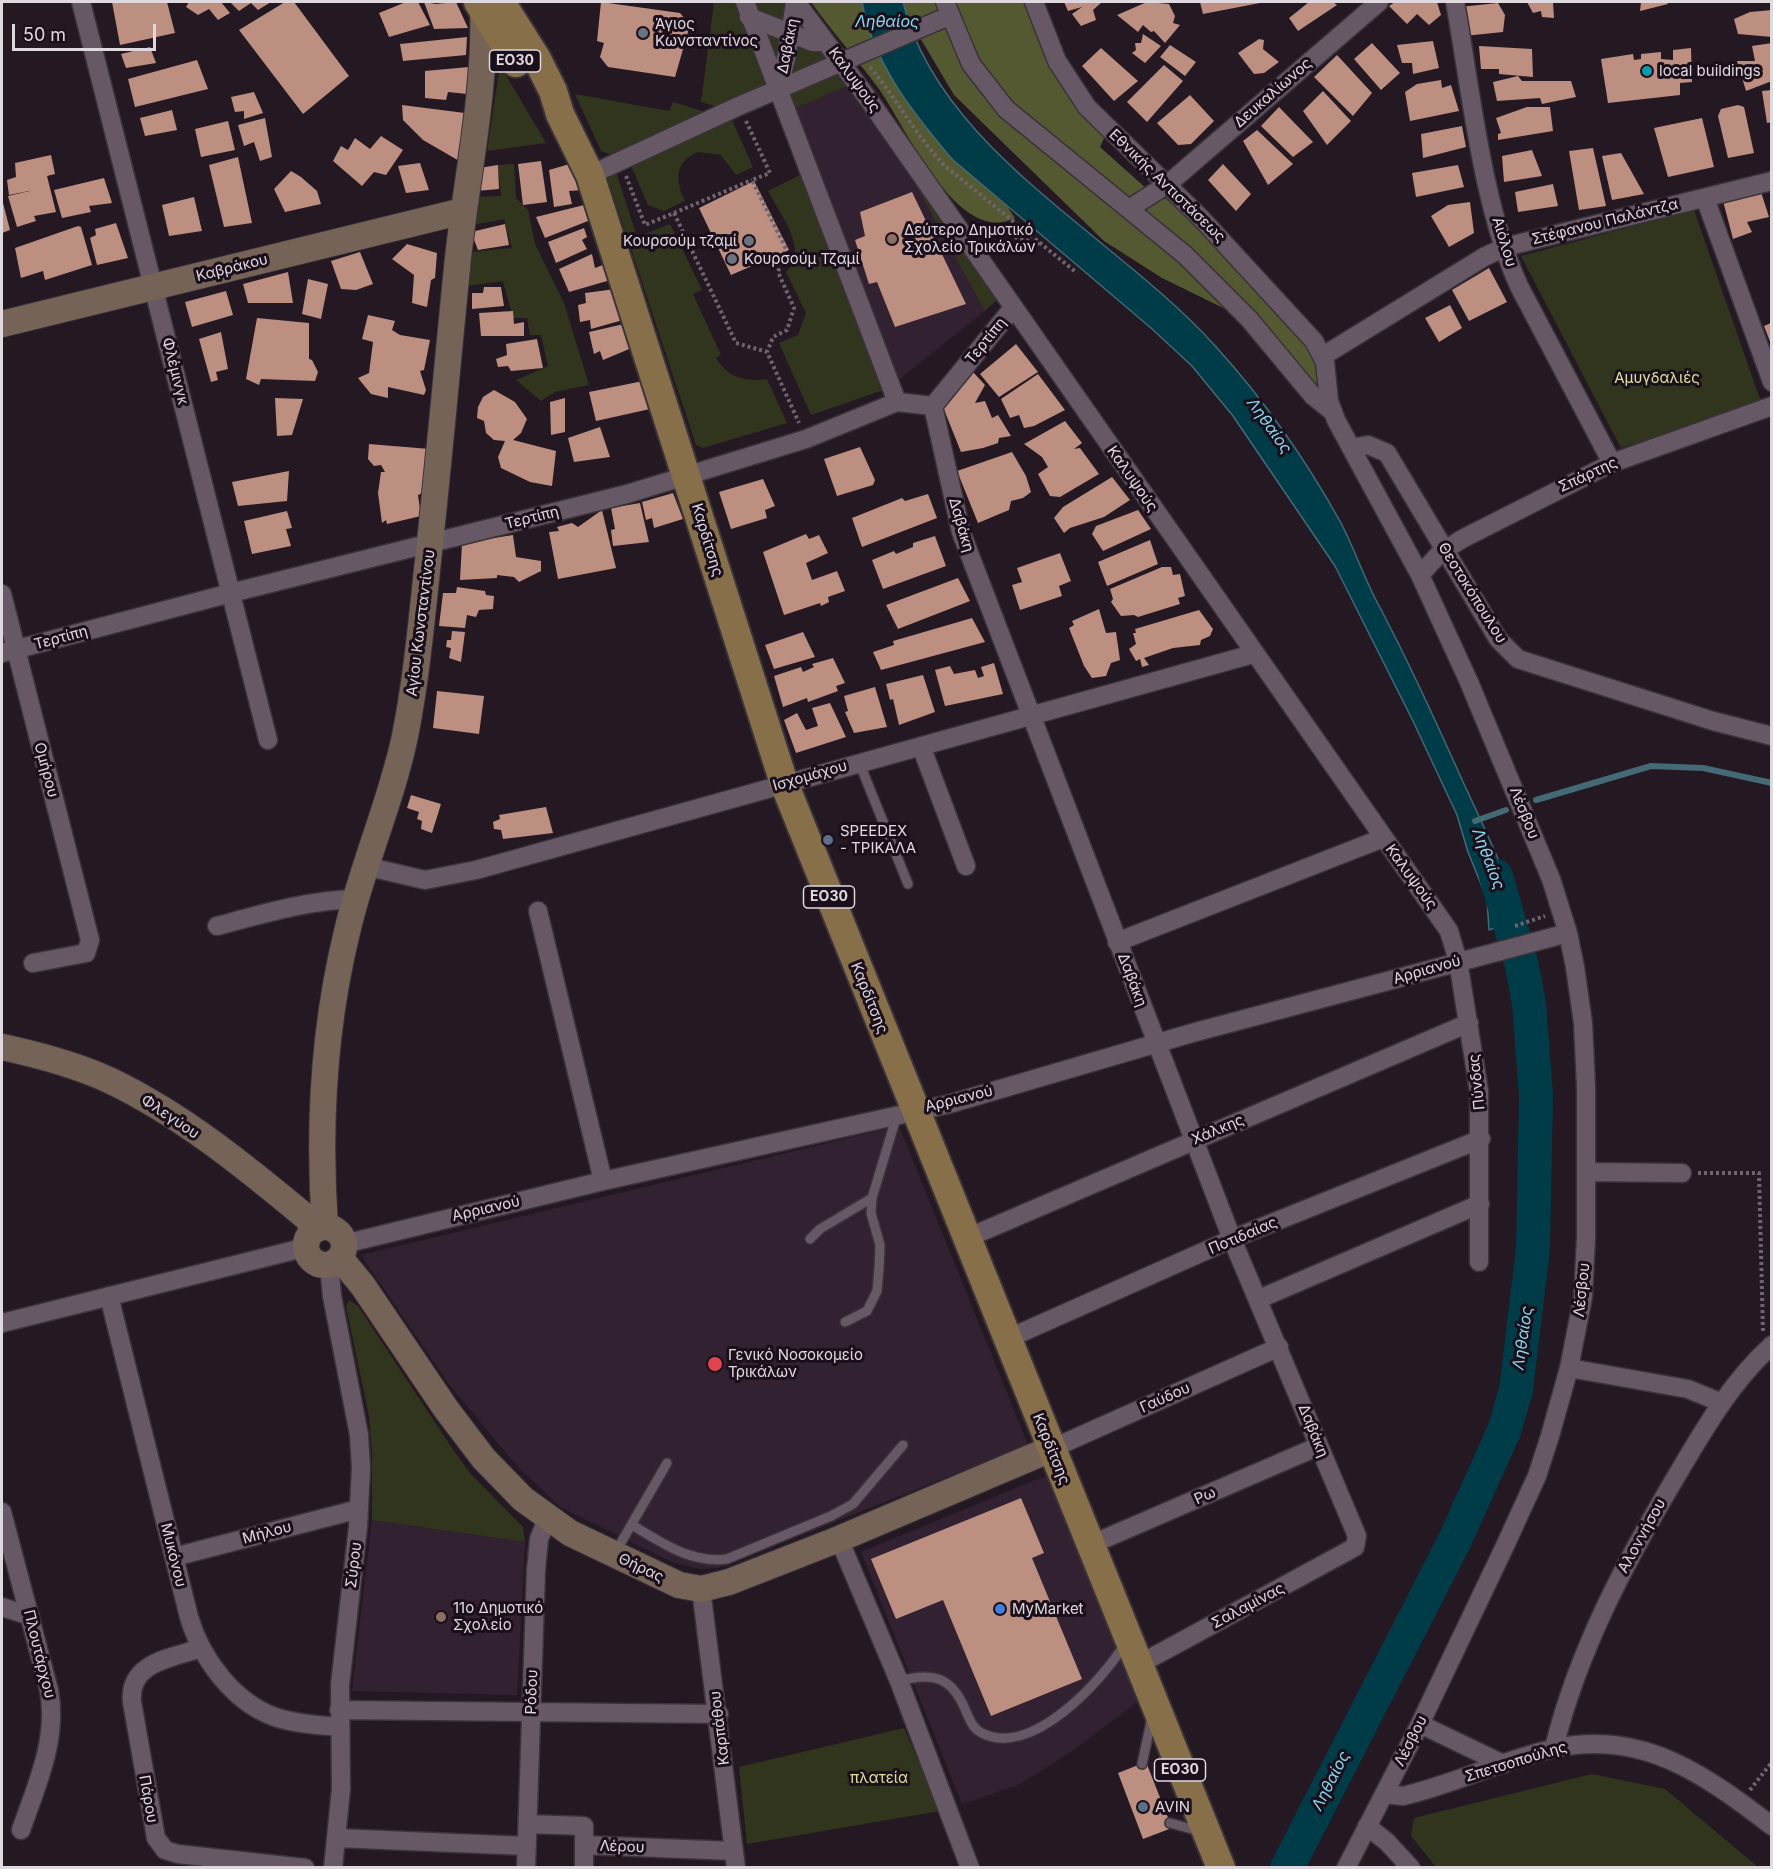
<!DOCTYPE html>
<meta charset="utf-8">
<style>
body{margin:0}
#map{position:relative;width:1773px;height:1869px;overflow:hidden;background:#241823;font-family:Inter,sans-serif}
canvas{display:block}
.frame{position:absolute;inset:0;border:3px solid #e0d8df;pointer-events:none}
.scale{position:absolute;left:12px;top:24px;width:144px;height:27px;box-sizing:border-box;border:3px solid #e0d8df;border-top:0;padding-left:8px;font-size:18px;line-height:21px;white-space:nowrap;color:#e0d8df;-webkit-text-stroke:4px #1a0f1a;paint-order:stroke}
</style>
<div id="map">
<canvas width="1773" height="1869"></canvas>
<div class="frame"></div>
<div class="scale">50 m</div>
</div>
<script>
const c = document.querySelector('canvas').getContext('2d');
c.lineJoin = 'round';
function paint(path, color) {
  c.fillStyle = color;
  c.fill(path, 'evenodd');
}
function trace(path, color, width, dash) {
  c.strokeStyle = color;
  c.lineWidth = width;
  c.lineCap = dash ? 'butt' : 'round';
  c.setLineDash(dash || []);
  c.stroke(path);
}
function drawText(font, color, halo, rows, align = 'center') {
  c.font = font + ' Inter,sans-serif';
  c.lineWidth = 6;
  c.setLineDash([]);
  c.textBaseline = 'middle';
  c.strokeStyle = halo;
  c.fillStyle = color;
  for (const [text, x, y, turn = 0] of rows) {
    c.save();
    c.translate(x, y);
    c.rotate((+turn || 0) * Math.PI / 180);
    c.textAlign = isNaN(turn) ? turn : align;
    if (halo) c.strokeText(text, 0, 0);
    c.fillText(text, 0, 0);
    c.restore();
  }
}
const built = new Path2D(`
 M852,84L905,166L985,311L895,383L791,110Z
 M899,1126L1028,1445L719,1568L700,1569L672,1562L560,1507L516,1465L448,1383L361,1255Z
 M1050,1474L1140,1700L1071,1752L1018,1785L962,1804L861,1552Z
 M372,1520L525,1542L517,1695L352,1691Z`);
const green = new Path2D(`
 M714,2H793L836,61L725,109L701,102Z
 M500,65L546,143L487,151Z
 M840,70L852,84L791,110L784,94Z
 M575,94L669,111L673,102L712,114L615,156L601,151Z
 M725,118L732,120L753,167L736,175L721,155L698,152C674,162 675,181 685,201L664,211L648,205L630,163Z
 M514,164L516,198L528,210L535,244L564,303L589,385L555,392L541,401L516,380L548,366L541,335H530L527,318H513L503,281L467,286L470,252L512,248L504,219L473,225V197L501,196L498,165Z
 M905,166L1000,297L985,311Z
 M616,172L637,237L670,224L702,290L693,294L721,355L716,358C728,378 745,382 767,379L787,423L703,448L696,445L607,176Z
 M804,173L886,389L811,415L779,343L798,335L806,313L786,272C811,251 779,213 768,191Z
 M1694,210L1761,402L1621,448L1521,256Z
 M349,1300L358,1306L454,1451L470,1473L523,1527L525,1542L372,1520V1453L369,1416L346,1306Z
 M904,1728L940,1811L747,1844L739,1767Z
 M1592,1774L1665,1789L1758,1867H1436L1411,1836L1414,1818Z`);
const forest = new Path2D(`
 M811,2H862L879,56L912,109L952,159L1002,199L1015,218C958,248 904,124 879,89C857,59 832,32 811,2Z
 M903,2H1028L1106,134L1100,147L1158,199H1174L1279,306L1318,363L1319,382L1316,386L1262,327L1162,278L1104,241L954,95L922,41L910,31Z`);
const water = new Path2D(`
 M862,2H903C939,151 1120,238 1217,348C1265,401 1306,460 1341,523C1354,548 1363,575 1376,600C1408,660 1436,722 1464,784C1485,829 1505,871 1521,919L1489,930L1487,899L1468,852L1457,815L1413,721L1335,566L1233,416L1192,366L1151,328L952,159C913,113 873,63 862,2Z`);
const stream = new Path2D(`
 M1536,800L1651,766L1703,768L1772,783
 M1475,821L1506,810`);
const river = new Path2D(`
 M1287,1868L1454,1542L1504,1431L1516,1390L1533,1249L1536,1095L1529,1004L1522,966L1496,876`);
const building = new Path2D(`
 M112,2H167L175,33L120,45Z
 M189,2H221L230,13L218,20L209,9L198,15L186,7Z
 M230,2H271L258,10L251,3L239,11Z
 M285,2H294L349,76L303,114L239,30Z
 M406,2H418L430,25L389,37L379,13Z
 M424,2L436,4L456,2L468,28L434,29Z
 M601,2L680,13L690,25L675,77L608,67L600,57L604,43L597,41Z
 M1064,2H1102L1093,10L1096,20L1081,26L1072,14L1082,7L1068,11Z
 M1147,2L1169,4L1175,16L1173,23L1180,25L1165,43L1154,31L1151,32L1143,25L1138,32L1117,15Z
 M1200,2H1260V3L1203,14Z
 M1309,2H1333L1337,5L1298,31L1289,18Z
 M1395,2H1437L1441,15L1429,25L1417,14L1407,24L1389,6Z
 M1527,2H1553L1554,18L1542,17L1541,11L1533,13Z
 M1641,2H1667L1668,4L1640,11Z
 M1498,3L1505,15L1503,32L1464,36L1459,7Z
 M1772,10V37L1738,34L1734,19L1750,12Z
 M1143,34L1161,46L1145,63L1132,53L1136,50L1135,43H1141Z
 M467,37L466,55L403,61L400,44Z
 M1259,39L1264,40L1263,49L1279,62L1264,73L1254,74L1238,53Z
 M1433,41L1439,68L1413,74L1412,63H1402L1397,45Z
 M1372,43L1400,73L1381,90L1354,59Z
 M1772,43V81L1746,91L1737,61H1755L1752,46Z
 M1170,45L1196,62L1185,76L1160,57Z
 M1479,46L1532,49L1533,77L1499,74V69H1481Z
 M150,47L156,63L126,68L121,54Z
 M1101,48L1138,81L1114,101L1082,66Z
 M1691,48L1692,82L1680,83V95L1608,103L1601,59L1633,54L1634,60L1641,59V54L1661,52V59L1673,60V50Z
 M1337,55L1372,93L1353,116L1314,77Z
 M197,60L208,89L135,107L128,79Z
 M1164,65L1183,81L1147,122L1127,102Z
 M469,67L467,94L448,92L446,100L425,98V71Z
 M1518,76L1522,81H1571L1576,97L1542,104L1540,98L1497,101L1493,82Z
 M1441,80L1442,88L1451,85L1459,111L1410,121L1405,92L1417,84Z
 M1772,90V122L1767,123L1762,91Z
 M1323,91L1351,121L1327,145L1303,111Z
 M254,92L263,113L244,119V111L235,112L231,97Z
 M1190,95L1214,121L1191,144L1178,145L1157,123Z
 M402,105L465,113L461,162L423,140L403,120Z
 M1738,105L1744,107L1754,153L1728,158L1718,116L1721,109Z
 M1279,107L1313,142L1293,157L1261,126Z
 M1527,107H1550L1553,131L1498,140V134L1501,133L1496,118Z
 M172,110L177,130L145,136L140,118Z
 M265,118L272,157L260,161L254,142L244,146L238,125Z
 M1702,118L1714,167L1668,177L1654,128Z
 M228,121L235,150L201,157L195,129Z
 M1462,126L1466,147L1423,158L1421,134Z
 M1257,130L1293,164L1268,185L1243,141Z
 M381,136L403,150L386,175L374,172L362,186L333,161L341,146L348,150L355,138L370,149Z
 M1593,148L1606,206L1579,210L1569,151Z
 M1532,150L1542,176L1504,182L1502,156Z
 M1621,153L1644,194L1612,200L1602,156Z
 M51,155L55,174L47,176L56,212L34,216L36,221L17,227L8,196L34,190L9,195L7,180L16,177L15,163Z
 M238,157L252,223L224,227L209,165Z
 M541,161L547,202L523,205L518,164Z
 M420,163L429,190L406,193L398,166Z
 M573,163L583,190L569,191L572,204L554,207L549,170Z
 M1223,164L1251,194L1236,211L1208,180Z
 M498,165L499,189L476,191L479,168Z
 M1458,165L1464,187L1416,197L1412,173Z
 M291,171L301,177L317,191L321,204L285,212L274,189Z
 M104,178L112,203L89,206L91,212L62,218L54,190Z
 M754,181L789,250L731,275L699,208Z
 M1553,184L1558,206L1518,212L1515,192Z
 M912,192L966,304L895,327L877,282L869,284L855,240L865,236L860,212Z
 M1761,192L1769,217L1747,222L1752,232L1733,239L1723,201Z
 M194,197L202,231L169,236L162,205Z
 M2,199L10,230L2,233Z
 M1470,202L1474,233L1449,247L1431,216L1448,205Z
 M588,204L593,219L545,238L536,217Z
 M116,223L128,258L97,265L90,238L96,235L95,229Z
 M505,224L509,245L478,250L471,232Z
 M78,226L81,227L92,265L45,280L43,271L21,278L15,248Z
 M584,228L587,237L582,240L587,249L556,263L548,242Z
 M407,244L437,253L435,278L431,280L427,307L412,303L414,275L392,259Z
 M360,252L373,284L356,290L341,289L331,261Z
 M592,254L595,268L608,263L614,279L569,292L559,269Z
 M1489,268L1507,302L1469,321L1452,290Z
 M288,272L293,303H248L243,284Z
 M308,279L328,284L321,319L302,314Z
 M484,287H501L504,306L472,309V293H483Z
 M615,289L623,320L591,329L590,320L580,322L578,305L586,303L585,293Z
 M226,291L233,315L192,327L185,302Z
 M1450,305L1462,328L1439,342L1425,318Z
 M513,311L514,324L524,322V336H481L479,313Z
 M368,315L395,321L392,330L400,335L430,340L424,370L420,371L426,390L424,395L388,387V398L371,394L358,378L369,373L373,342L362,339Z
 M257,318L309,323V359L312,360L318,372L315,381L261,379L259,385L246,379Z
 M1771,323V344L1764,326Z
 M624,324L634,347L603,360L600,351L594,354L589,332Z
 M221,332L228,369L216,372L218,380L211,382L199,339Z
 M537,339L543,368L511,371L508,366L498,367L496,359L507,355L506,344Z
 M1016,344L1038,372L999,397L980,374Z
 M973,372L985,385L975,403L985,401L992,418L998,415L1011,436L999,438L998,443L983,448L961,452L943,407Z
 M1038,374L1065,410L1034,426L1024,428L1019,415L1010,418L1001,399Z
 M643,381L650,409L596,421L589,392Z
 M494,390L515,402L527,419L521,433L513,440L556,451L552,486L530,482L501,468L498,457L505,441L494,440L486,433L484,421L477,418L478,407L483,397Z
 M275,398L303,399L292,435L277,436Z
 M565,398V432L551,435L550,402Z
 M1065,421L1082,443L1074,449L1080,448L1099,474L1060,497L1050,496L1038,474L1048,467L1042,457L1024,444Z
 M600,427L610,457L574,462L568,438Z
 M369,444L430,449L425,492L418,495L421,516L387,524L386,520L382,523L378,493L381,472H385L381,465L374,466L368,459Z
 M860,447L875,480L873,485L837,496L824,459Z
 M1012,452L1026,476L1031,492L1023,498L1011,501L1009,510L978,523L957,471Z
 M289,471L287,501L238,506L232,482Z
 M1112,477L1130,500L1104,517L1070,528L1064,533L1054,518L1063,507Z
 M763,479L775,506L765,510L767,518L731,529L719,492Z
 M673,493L683,519L654,528L652,518L646,520L642,502Z
 M928,494L937,518L862,547L852,518L902,498L905,501Z
 M640,503L649,542L613,546L611,530L615,529L611,508Z
 M602,510L616,568L558,579L549,532L559,531L557,527L572,523L578,527Z
 M1138,510L1151,529L1103,551L1092,534L1096,526Z
 M287,511L292,528L286,529L291,546L252,554L244,521Z
 M806,534L809,539L819,535L828,553L806,563L812,580L837,571L845,591L828,597L829,602L821,606L820,603L784,615L763,552Z
 M513,535L516,557L541,561V571L519,582L514,577L497,575V578L460,580L462,543Z
 M935,536L946,566L883,589L872,560L894,551L896,554L913,547V543Z
 M1150,540L1158,564L1107,586L1098,562Z
 M1060,553L1071,581L1059,586L1062,596L1020,610L1012,585L1022,582L1017,568Z
 M1162,567H1171L1173,575L1180,574L1185,596L1178,598L1180,604L1138,617L1134,615L1121,616L1111,602L1113,599L1110,589Z
 M958,578L970,601L898,629L886,605Z
 M457,587L485,591L486,595L494,596L493,609L479,610L476,617L467,615L465,628L439,626L443,593H456Z
 M1099,609L1106,633L1116,632L1120,660L1111,663L1106,676L1092,678L1084,666L1069,628L1074,625L1072,621Z
 M1199,610L1213,629L1210,636L1201,640L1200,645L1173,648L1144,658L1149,665L1142,667L1140,659L1136,661L1129,649L1136,644L1133,633H1136L1135,629Z
 M972,618L985,642L881,670L873,652L894,645L893,641Z
 M452,631L465,632L461,662L449,658L451,648L446,647L447,640H451Z
 M803,632L815,657L774,669L765,645Z
 M833,658L845,683L836,686L838,691L808,702L807,698L783,707L774,676L801,667L803,672L814,667L812,664Z
 M994,663L1003,694L945,706L935,670L950,666L954,674L975,670L978,678L984,676L981,667Z
 M923,675L935,712L899,725L893,699L890,700L886,684Z
 M875,687L887,727L854,733L845,712L848,711L844,696Z
 M437,691L484,696L479,734L433,728Z
 M830,703L846,737L796,753L784,720L797,713L806,730L818,726L812,708Z
 M411,795L441,804L432,833L421,829L422,821L417,819L419,812L407,808Z
 M546,807L553,833L503,839L501,830L494,829L493,822L500,819L499,815Z
 M1021,1498L1044,1553L1032,1558L1082,1679L991,1716L943,1600L896,1619L871,1559Z
 M1146,1762L1172,1828L1143,1839L1118,1773Z`);
const path = new Path2D(`
 M870,67C897,99 916,136 945,166L1077,273
 M746,121L770,173L752,180L786,249L778,272L794,308L787,330L773,337L767,352
 M626,176L645,225L674,213L736,343L767,352L799,423
 M674,213L752,180
 M980,227L1039,244
 M1515,926L1545,916
 M1698,1173H1759L1763,1332
 M1750,1790L1772,1762`);
const lane = new Path2D(`
 M859,762L908,884
 M810,1239L820,1229L872,1198
 M845,1322L867,1311L877,1291L879,1268L880,1245L871,1213L872,1198L897,1115
 M632,1525C661,1542 691,1564 727,1559L831,1516L853,1504L903,1445
 M615,1553L667,1463
 M899,1681C932,1672 951,1676 965,1709C969,1718 972,1727 980,1732C1030,1761 1103,1680 1126,1642
 M1142,1764L1152,1717
 M1170,1823L1199,1831`);
const street = new Path2D(`
 M81,2L268,740
 M745,2L897,402
 M796,2L869,100L1449,931L1458,961L1479,1091V1262
 M945,2L971,64L1006,109L1185,255L1249,319L1313,396L1333,412
 M1034,2L1057,61L1087,107L1201,218L1314,341L1325,362L1329,401L1336,420L1420,575L1469,682L1551,879L1568,933L1575,967L1583,1023L1586,1086V1238L1583,1297L1569,1368L1550,1436L1537,1476L1504,1548L1420,1724L1346,1868
 M1455,2C1471,90 1482,205 1519,286L1612,463
 M749,17L813,42H826
 M778,90L787,54L795,2
 M590,175L739,106L949,16
 M1705,198L1772,382
 M1130,208L1168,184L1379,2
 M1323,356L1484,257L1505,247L1772,181
 M933,406L961,532L1232,1239L1357,1536L1355,1547L1346,1552L1138,1665
 M1351,448L1368,445L1387,453L1498,639L1518,659L1713,721L1772,736
 M1420,575L1440,553L1462,539L1612,463L1772,406
 M2,594L90,940L86,953L33,963
 M2,653L231,593L627,494L806,439L897,402L933,406L1013,308
 M921,746L966,866
 M365,866L425,880L476,870L1253,654
 M538,911L603,1181
 M217,926C262,914 309,900 356,899
 M1117,942L1383,838
 M1586,1172L1682,1173
 M967,1238L1469,1023
 M344,1244L603,1181L949,1104L1192,1033L1568,933
 M329,1265L332,1296L359,1435L361,1468L358,1527L340,1685L341,1789L333,1868
 M109,1296L189,1617C201,1658 233,1702 275,1717C295,1724 318,1725 339,1727
 M1259,1299L1480,1204
 M2,1323L295,1250L306,1244
 M1007,1339L1232,1239L1481,1139
 M1569,1368L1688,1389L1722,1403
 M1051,1449L1279,1347
 M2,1512L49,1690C58,1739 37,1784 21,1830
 M839,1539L899,1681L970,1868
 M1090,1545L1319,1446
 M174,1557L359,1509
 M701,1589L736,1868
 M2,1607L30,1616
 M201,1648C172,1658 128,1662 132,1702L156,1838L165,1850L178,1854L305,1868
 M339,1710L719,1714
 M1420,1724L1503,1764
 M1554,1748C1578,1649 1628,1557 1680,1470C1706,1426 1733,1380 1772,1345
 M1384,1794L1403,1796C1455,1784 1504,1759 1556,1748C1644,1730 1705,1775 1772,1826
 M528,1824L584,1826V1845L734,1851
 M1367,1826L1387,1842L1411,1868
 M336,1838L527,1846
 M526,1868L536,1570L539,1539L547,1519
 M584,1868V1845`);
const secondary = new Path2D(`
 M2,324L463,211
 M2,1047C39,1055 77,1065 111,1081C182,1115 247,1168 307,1218L315,1230
 M306 1246a19 19 0 1 1 38 0a19 19 0 1 1-38 0Z
 M325,1227C318,1127 323,1030 347,932C362,866 391,803 405,736C416,681 421,626 427,570C438,470 447,369 457,268C465,184 486,95 483,10
 M340,1258L363,1286L446,1409L484,1459L523,1499L570,1533L679,1585L701,1589L729,1582L839,1539L1051,1449`);
const primary = new Path2D(`
 M478,2L516,63
 M501,2L537,59L553,91L560,114L590,175L784,783L1221,1868`);
const markers = [
 [643,33,6,"#6b7280"],
 [1647,71,6,"#0f9aa8"],
 [892,239,6,"#8d6e63"],
 [749,241,6,"#6b7280"],
 [732,259,6,"#6b7280"],
 [828,840,6,"#5c6f8a"],
 [715,1364,8,"#e0444e"],
 [1000,1609,6,"#3f7fe0"],
 [441,1617,6,"#8d6e63"],
 [1143,1807,6,"#5c6f8a"]
];
const shields = [
 [515,61,51],
 [829,897,51],
 [1180,1770,51]
];
const shieldNames = [
 ["ΕΟ30",515,61],
 ["ΕΟ30",829,897],
 ["ΕΟ30",1180,1770]
];
const poiNames = [
 ["Άγιος",655,24],
 ["Κωνσταντίνος",655,41],
 ["local buildings",1659,71],
 ["Δεύτερο Δημοτικό",904,230],
 ["Σχολείο Τρικάλων",904,247],
 ["Κουρσούμ τζαμί",737,241,"right"],
 ["Κουρσούμ Τζαμί",744,259],
 ["SPEEDEX",840,831],
 ["- ΤΡΙΚΑΛΑ",840,848],
 ["Γενικό Νοσοκομείο",728,1355],
 ["Τρικάλων",728,1372],
 ["11ο Δημοτικό",453,1608],
 ["Σχολείο",453,1625],
 ["MyMarket",1012,1609],
 ["AVIN",1155,1807]
];
const streetNames = [
 ["Δαβάκη",788,46,-79],
 ["Καλυψούς",854,80,54],
 ["Δευκαλίωνος",1273,93,-41],
 ["Εθνικής Αντιστάσεως",1167,186,44],
 ["Στέφανου Παλάντζα",1605,222,-14],
 ["Αιόλου",1504,242,73],
 ["Καβράκου",232,268,-14],
 ["Τερτίπη",986,341,-51],
 ["Φλέμινγκ",175,371,76],
 ["Σπάρτης",1588,475,-25],
 ["Καλυψούς",1132,479,55],
 ["Τερτίπη",532,518,-14],
 ["Δαβάκη",961,525,74],
 ["Καρδίτσης",707,540,73],
 ["Θεοτοκόπουλου",1472,593,58],
 ["Αγίου Κωνσταντίνου",421,623,-83],
 ["Τερτίπη",61,638,-15],
 ["Ομήρου",46,770,75],
 ["Ισχομάχου",810,776,-16],
 ["Λέσβου",1524,813,68],
 ["Καλυψούς",1411,877,54],
 ["Αρριανού",1427,970,-16],
 ["Δαβάκη",1132,980,69],
 ["Καρδίτσης",869,998,68],
 ["Πύνδας",1477,1082,-96],
 ["Αρριανού",959,1099,-14],
 ["Φλεγύου",170,1117,34],
 ["Χάλκης",1218,1130,-23],
 ["Αρριανού",486,1209,-13],
 ["Ποτιδαίας",1243,1236,-23],
 ["Λέσβου",1582,1290,-84],
 ["Γαύδου",1165,1398,-24],
 ["Δαβάκη",1313,1431,68],
 ["Καρδίτσης",1051,1449,68],
 ["Ρω",1205,1496,-24],
 ["Μήλου",267,1533,-15],
 ["Αλοννήσου",1642,1536,-61],
 ["Μυκόνου",173,1555,76],
 ["Σύρου",354,1565,-83],
 ["Θήρας",641,1568,25],
 ["Σαλαμίνας",1248,1606,-28],
 ["Πλουτάρχου",39,1654,76],
 ["Ρόδου",532,1692,-88],
 ["Καρπάθου",720,1728,-97],
 ["Λέσβου",1411,1741,-63],
 ["Σπετσοπούλης",1516,1762,-17],
 ["Πάρου",148,1799,80],
 ["Λέρου",622,1847,2]
];
const parkNames = [
 ["Αμυγδαλιές",1657,378],
 ["πλατεία",879,1778]
];
const waterNames = [
 ["Ληθαίος",887,22],
 ["Ληθαίος",1269,426,54],
 ["Ληθαίος",1488,859,69],
 ["Ληθαίος",1523,1338,-82],
 ["Ληθαίος",1331,1781,-63]
];
paint(built, '#322231');
paint(green, '#32351d');
paint(forest, '#555931');
paint(water, '#003b48');
trace(water, '#436a75', 1.5);
trace(stream, '#436a75', 6);
trace(river, '#003b48', 34);
paint(building, '#bc8f80');
trace(lane, '#3b333a', 12);
trace(street, '#3b333a', 21);
trace(secondary, '#3b333a', 28);
trace(primary, '#3b333a', 32);
trace(path, '#6e646d', 4, [3, 3]);
trace(lane, '#665865', 9);
trace(street, '#665865', 18);
trace(secondary, '#766357', 26);
trace(primary, '#866f49', 28);
for (const [x, y, r, color] of markers) {
  const dot = new Path2D();
  dot.arc(x, y, r, 0, 2 * Math.PI);
  c.fillStyle = color;
  c.fill(dot);
  trace(dot, '#1a0f1a', 2);
}
for (const [x, y, w] of shields) {
  const box = new Path2D();
  box.roundRect(x - w / 2, y - 11, w, 22, 4.5);
  c.fillStyle = '#1a0f1a';
  c.fill(box);
  trace(box, '#e0d8df', 1.5);
}
drawText('bold 14px', '#e0d8df', null, shieldNames);
drawText('15px', '#e0d8df', '#1a0f1a', poiNames, 'left');
drawText('15px', '#e0d8df', '#1a0f1a', streetNames);
drawText('15px', '#dae19d', '#1a0f1a', parkNames);
drawText('italic 16px', '#85dbf1', '#1a0f1a', waterNames);
</script>
